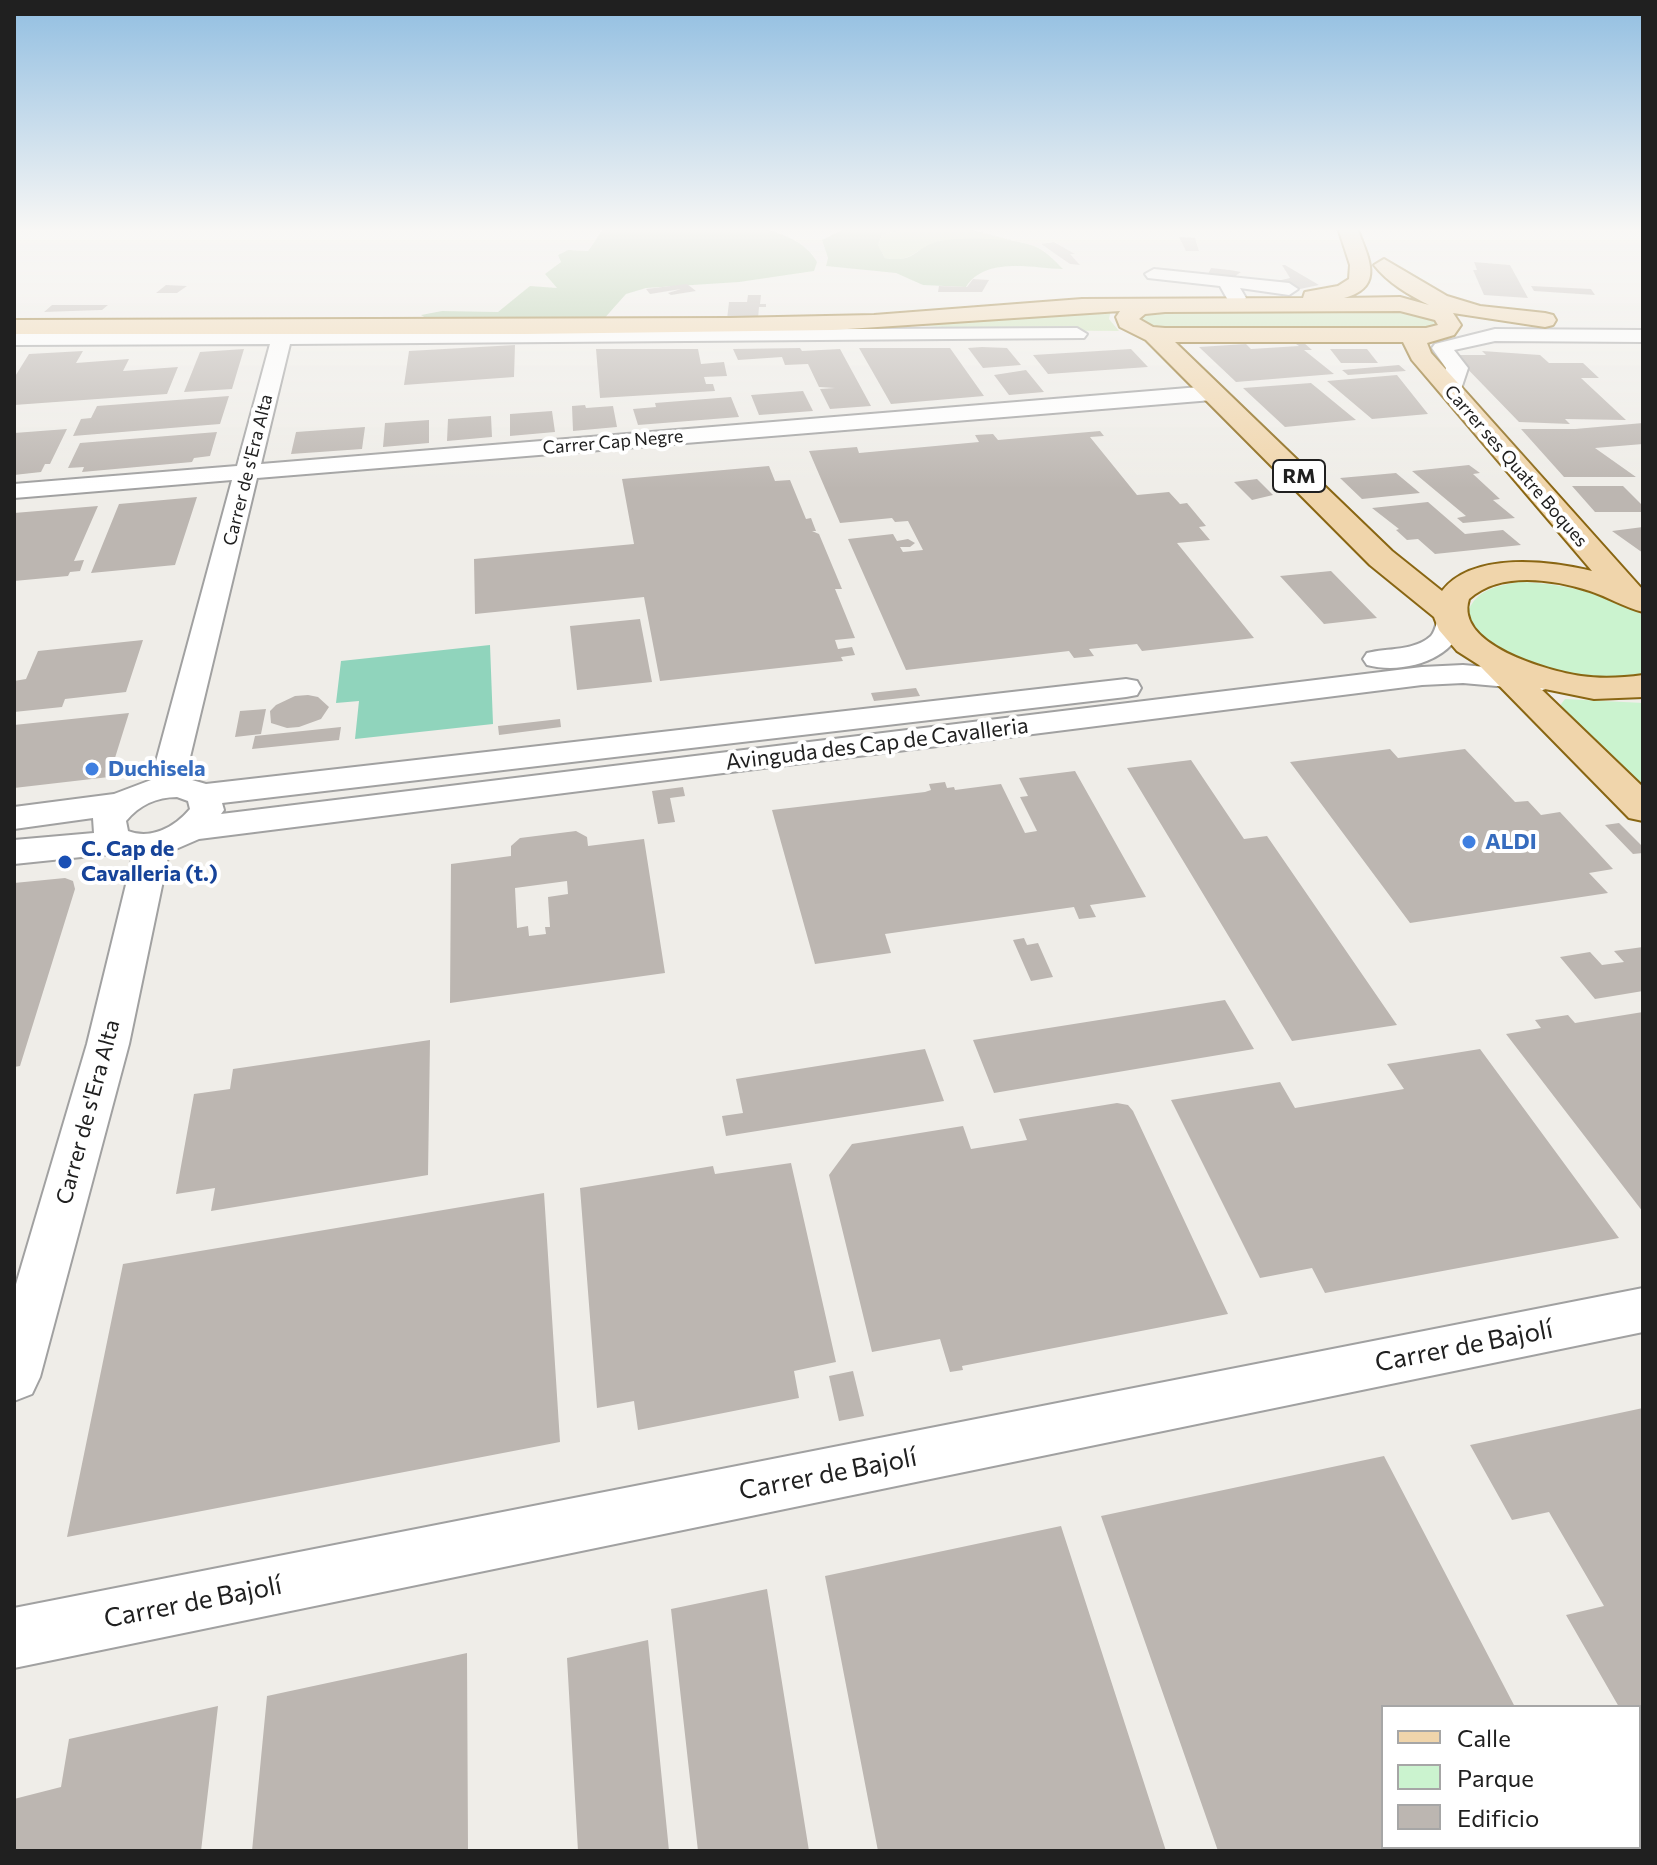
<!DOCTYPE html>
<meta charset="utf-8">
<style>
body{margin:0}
#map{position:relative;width:1657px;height:1865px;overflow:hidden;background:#efede8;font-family:Commissioner,sans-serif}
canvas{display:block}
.frame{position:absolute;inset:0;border:16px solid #202020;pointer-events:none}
.legend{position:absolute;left:1381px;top:1705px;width:260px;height:144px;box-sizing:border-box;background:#fff;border:2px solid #a6a6a6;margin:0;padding:10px 14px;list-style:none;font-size:24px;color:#202020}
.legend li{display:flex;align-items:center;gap:16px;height:40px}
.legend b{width:40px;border:2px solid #a6a6a6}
</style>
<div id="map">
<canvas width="1657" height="1865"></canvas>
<div class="frame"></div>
<ul class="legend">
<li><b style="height:10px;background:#f0d5ab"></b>Calle</li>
<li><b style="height:22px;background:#cbf3cf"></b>Parque</li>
<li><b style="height:22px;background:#bcb6b1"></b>Edificio</li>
</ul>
</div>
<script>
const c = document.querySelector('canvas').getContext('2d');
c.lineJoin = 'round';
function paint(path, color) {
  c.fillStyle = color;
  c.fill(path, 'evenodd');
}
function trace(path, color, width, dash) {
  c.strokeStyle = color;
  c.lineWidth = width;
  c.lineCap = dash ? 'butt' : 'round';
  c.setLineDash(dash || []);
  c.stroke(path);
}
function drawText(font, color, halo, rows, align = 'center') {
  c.font = font + ' Commissioner,sans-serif';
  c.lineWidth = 8;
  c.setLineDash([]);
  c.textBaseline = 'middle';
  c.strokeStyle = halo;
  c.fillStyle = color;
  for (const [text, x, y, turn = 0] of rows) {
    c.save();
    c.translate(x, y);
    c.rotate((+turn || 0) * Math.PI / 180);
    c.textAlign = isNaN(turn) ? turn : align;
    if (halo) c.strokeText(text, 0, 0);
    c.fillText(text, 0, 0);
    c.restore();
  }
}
const grass = new Path2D(`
 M908,228H963L1034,246C1014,243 949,236 932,244C910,253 912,262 885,258L878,245L882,235Z
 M1390,307L1431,316L1437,324L1429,329L1153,328L1140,317L1154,310Z
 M1111,310L1109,319L1119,331L985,330L900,324Z`);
const forest = new Path2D(`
 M604,228H757C779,232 806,241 817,262L814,271L739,282L646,288L626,294L602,321L429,320L421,315L442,311L498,312L530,286L557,288L545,274L561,262L558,255L568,250L588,251Z
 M847,228H908L882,235L878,245L885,258C916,263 913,249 936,242C959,236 1011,238 1034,246C1045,250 1055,261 1063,269C1032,268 985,256 966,287L923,285L896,273L826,266L828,258L822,240Z`);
const park = new Path2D(`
 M1517,582C1562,583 1599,592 1639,613L1643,616V673C1591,685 1484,671 1468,611C1478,589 1495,587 1517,582Z
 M1565,699L1643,703V792L1559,707Z`);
const pitch = new Path2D(`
 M490,645L493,724L355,739L359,701L336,703L341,661Z`);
const building = new Path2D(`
 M1179,237L1195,238L1199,251H1186Z
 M1054,242L1075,254H1070L1080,265L1070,264L1041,244Z
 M1474,262L1510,265L1528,298L1484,295L1473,270H1477Z
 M1282,265H1285L1319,285L1300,289L1288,287L1277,281L1290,278Z
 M1211,268L1230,270L1241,272L1234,277L1208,274Z
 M973,279L989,280L982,292H938L939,286L967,287Z
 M687,284L696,291L671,295L668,293L681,289L650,294L646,289Z
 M166,285L187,286L177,293H156Z
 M1531,286L1591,289L1595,295L1534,291Z
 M748,295H761L760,304H766V307H759L758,319H727L729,302H747Z
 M52,305H108L102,310L44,312Z
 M1293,342H1303L1312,350H1304L1334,374L1236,382L1199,347L1246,344L1251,349L1299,346Z
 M515,345L514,377L404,385L409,351Z
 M982,347L1007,348L1021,365L983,368L968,348Z
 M800,348L802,351L840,349L871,406L830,409L820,389L835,388L819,387L808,364L785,365L782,357L738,360L733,349Z
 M859,348H950L984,396L891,404Z
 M244,349L232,389L184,392L200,352Z
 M596,349H698L701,364L724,362L727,376L704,377L706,384H713L715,391L600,398Z
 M1131,349L1148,367L1048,374L1033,355Z
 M1330,349H1367L1378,363H1341Z
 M83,351L76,363L129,359L123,371L178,367L167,394L14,405V378L29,354Z
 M1482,351L1540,355L1549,363H1583L1599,378H1581L1626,420L1565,419L1570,424L1519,422L1454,355H1486Z
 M1399,365L1406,371L1348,375L1342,370Z
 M1026,370L1044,392L1009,395L994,375Z
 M1397,375L1428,414L1372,419L1327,381Z
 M1311,383L1356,420L1285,427L1243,388Z
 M803,391L813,411L759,415L751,395Z
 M229,396L220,424L73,436L81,419L91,418L97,406Z
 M731,397L739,417L638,425L633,409L656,407L655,403Z
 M585,405L586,408L613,406L617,427L573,431L572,406Z
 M552,411L555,432L510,436V414Z
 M491,416L492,437L447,441L448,419Z
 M429,420V443L383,447L385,423Z
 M1643,423V444L1595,448L1636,477H1564L1521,429H1575Z
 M365,427L362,449L291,454L296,432Z
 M67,429L50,464H45L41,472L14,475V433Z
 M1100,431L1104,436L1090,437L1137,495L1169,492L1180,504L1187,503L1206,526L1199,527L1210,540L1177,543L1254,638L1142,651L1137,644L1089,649L1094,656L1074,658L1069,651L906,670L848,539L893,534L897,541L908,539L915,543L910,547H900L903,552L923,550L908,521L895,522L892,518L840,523L809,451L857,447L859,453L979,442L975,435L993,434L998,440Z
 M217,432L210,456L194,458L192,462L82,472L84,467L68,468L80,443Z
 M1469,465L1480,473L1473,474L1500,499L1493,500L1515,518L1463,523L1457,518L1466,516L1412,471Z
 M769,466L775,481L790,480L806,519L811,518L816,531H812L819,534L842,589H835L855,638L835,640L838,649L852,647L855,655L841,657L843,661L660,681L644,597L475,614L474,559L634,544L622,479Z
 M1396,473L1420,493L1362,499L1340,478Z
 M1257,479L1273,495L1252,500L1234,482Z
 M1572,486H1623L1643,506V512H1595Z
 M197,497L175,565L91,573L119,504Z
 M1428,502L1465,534L1503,530L1521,545L1435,554L1418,539L1407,540L1396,530L1399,529L1372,508Z
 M98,506L74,561L84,560L80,571L70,572L68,576L14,581V513Z
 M1643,527V553L1612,531Z
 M1331,571L1377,618L1324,624L1280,576Z
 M640,619L652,682L577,690L570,626Z
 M143,640L126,692L65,699L62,707L14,712V681L26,679L38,651Z
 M916,688L920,696L874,701L871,693Z
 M308,695L318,697L329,707L321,719L299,727L287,728L271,723L270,711L276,705L295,696Z
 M266,709L261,734L235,737L240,711Z
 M129,713L109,777L14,788V725Z
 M560,719L561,727L499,735L498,726Z
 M341,727L339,740L252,749L255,736Z
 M1390,749L1398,758L1465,749L1515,802L1528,801L1541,815L1560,812L1613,869L1589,873L1608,893L1410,923L1290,762Z
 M1191,760L1244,839L1267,836L1397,1025L1292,1041L1127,768Z
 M1075,771L1146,897L1090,905L1096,917L1079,919L1074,907L885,934L891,953L815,964L772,810L925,792L931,790L929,784L945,782L947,788L954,787L955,790L1001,784L1025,833L1037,831L1020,797L1028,796L1019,778Z
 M683,787L685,796L670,798L675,822L658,824L652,791Z
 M1619,823L1643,847V853L1633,854L1605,825Z
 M576,831L587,837L588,846L644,839L665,973L450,1003L451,864L511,856V846L520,838ZM567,881L568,894L548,897L550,927H545L546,934L529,936L528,926L517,928L515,888Z
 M65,878L73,881L75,889L20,1066L14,1067V883Z
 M1024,938L1027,945L1038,943L1053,977L1031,981L1013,940Z
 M1643,947V991L1595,999L1560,957L1590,952L1602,965L1624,962L1614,951Z
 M1225,1000L1254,1049L994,1093L973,1040Z
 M1643,1012V1212L1506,1034L1541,1028L1535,1020L1568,1015L1575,1023Z
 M430,1040L428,1175L211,1211L215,1188L176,1194L194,1094L230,1089L233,1069Z
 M925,1049L944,1101L726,1136L722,1116L743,1113L736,1079Z
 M1480,1049L1619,1238L1325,1293L1312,1268L1260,1278L1171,1100L1280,1082L1295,1108L1404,1089L1387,1064Z
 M1117,1103L1128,1105L1133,1111L1228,1314L962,1366L963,1370L950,1372L940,1339L872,1352L829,1175L852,1144L963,1126L971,1149L1027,1140L1019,1119Z
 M791,1163L836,1362L794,1371L799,1398L638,1430L634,1401L597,1408L580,1188L713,1166L715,1174Z
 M544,1193L560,1442L67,1537L123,1264Z
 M853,1371L864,1416L839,1421L829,1376Z
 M1643,1408V1750L1639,1743V1707H1619L1566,1615L1604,1606L1549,1512L1512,1520L1470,1445Z
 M1384,1456L1515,1707H1383V1847H1587L1590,1851H1218L1101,1516Z
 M1061,1526L1166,1851H878L825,1576Z
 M767,1589L809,1851H698L671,1609Z
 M648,1640L669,1851H578L567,1658Z
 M467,1653L468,1851H252L267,1696Z
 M218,1706L201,1851H14V1799L61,1787L69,1739Z`);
const minor = new Path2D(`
 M1154,269L1289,283L1298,289L1289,295L1240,288L1246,298L1236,304L1229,302L1220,286L1148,278L1145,274Z
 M1077,328L1087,334L1084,338L290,344L261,464L1212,386L1223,393L1212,400L257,478L185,778L206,784L1126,679L1137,681L1141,688L1137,695L1126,697L222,803L224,810L221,814L1422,667L1463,665L1542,672L1553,675L1557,681L1553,687L1542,690L1463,683L1422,685L199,839L169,852L129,1044L40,1377L32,1394L14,1401V1291L87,1044L133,856L120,853L14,864V840L94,833L93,818L14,829V807L114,794L151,780L232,480L14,498V484L237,466L270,344L14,345V333ZM177,797L188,801L190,809C175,827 151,840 128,831L126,821C139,805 157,797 177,797Z
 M1495,329L1643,330V342L1495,341L1454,350L1468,368L1459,395H1443L1440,390L1446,368L1432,348L1435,344Z
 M1451,609L1461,612L1465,618C1458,659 1405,675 1367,665L1363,659L1367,653C1387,648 1415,651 1431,636C1437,629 1436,619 1441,612Z
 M1643,1288V1332L14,1668V1608Z`);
const major = new Path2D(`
 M1338,228H1357C1368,257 1386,287 1344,298L1400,297L1429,305C1409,295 1388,283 1374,265L1384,259L1447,296L1480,306L1545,313L1553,315L1556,320L1553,325L1545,327L1453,313L1461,325L1454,335L1427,343L1431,353L1643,590V612C1624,607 1608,597 1590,591C1553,579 1500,571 1469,599C1454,645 1548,671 1581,676C1601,679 1622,678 1643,675V697L1594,699L1540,688L1643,787V821L1629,818L1479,665L1457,651L1439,630L1434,617L1370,565L1146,340L1120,327L1116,317L1120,311L832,330L526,334H14V320L730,318L874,315L1082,299L1303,298L1305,292L1338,286L1349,279L1350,265ZM1400,311L1435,320L1438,325L1426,328H1165L1153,327L1139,319L1145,314L1165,312ZM1175,342H1403L1412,360L1592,571C1550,561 1473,551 1442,591L1392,551Z`);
const markers = [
 [92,769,8,"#3f7fe0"],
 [1469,842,8,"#3f7fe0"],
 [65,862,8,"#1a4fb4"]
];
const farStreetnames = [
 ["Carrer Cap Negre",613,442,-5],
 ["Carrer ses Quatre Boques",1516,466,49],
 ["Carrer de s'Era Alta",248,470,-76]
];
const shields = [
 [1299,476,52]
];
const shieldNames = [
 ["RM",1299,476]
];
const streetNames = [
 ["Avinguda des Cap de Cavalleria",877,744,-7],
 ["Carrer de s'Era Alta",88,1112,-75]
];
const shopNames = [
 ["Duchisela",108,769],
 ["ALDI",1485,842]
];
const transitNames = [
 ["C. Cap de",81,849],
 ["Cavalleria (t.)",81,874]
];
const nearStreetnames = [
 ["Carrer de Bajolí",1464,1346,-11],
 ["Carrer de Bajolí",828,1474,-11],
 ["Carrer de Bajolí",193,1602,-11]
];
paint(grass, '#cae3b4');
paint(forest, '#acc9a2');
paint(park, '#cbf3cf');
paint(pitch, '#90d4bc');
paint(building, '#bcb6b1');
trace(minor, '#a1a1a1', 4);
trace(major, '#896613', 4);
paint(minor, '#fff');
paint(major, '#f0d5ab');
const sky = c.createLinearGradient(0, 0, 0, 489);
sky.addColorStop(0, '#91bee1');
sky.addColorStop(0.47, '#f8f7f5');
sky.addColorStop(1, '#f8f7f500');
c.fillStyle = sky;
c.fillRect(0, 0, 1657, 489);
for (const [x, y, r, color] of markers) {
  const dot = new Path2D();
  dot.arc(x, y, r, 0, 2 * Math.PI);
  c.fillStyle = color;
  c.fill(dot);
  trace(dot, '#fff', 3);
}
drawText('18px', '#202020', '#fff', farStreetnames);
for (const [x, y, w] of shields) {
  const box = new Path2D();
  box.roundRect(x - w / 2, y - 16, w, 32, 6);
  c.fillStyle = '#fff';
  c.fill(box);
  trace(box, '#202020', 2);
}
drawText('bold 20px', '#202020', null, shieldNames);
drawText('22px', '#202020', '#fff', streetNames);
drawText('bold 22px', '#366cbe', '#fff', shopNames, 'left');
drawText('bold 22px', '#164399', '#fff', transitNames, 'left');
drawText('26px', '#202020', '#fff', nearStreetnames);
</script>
